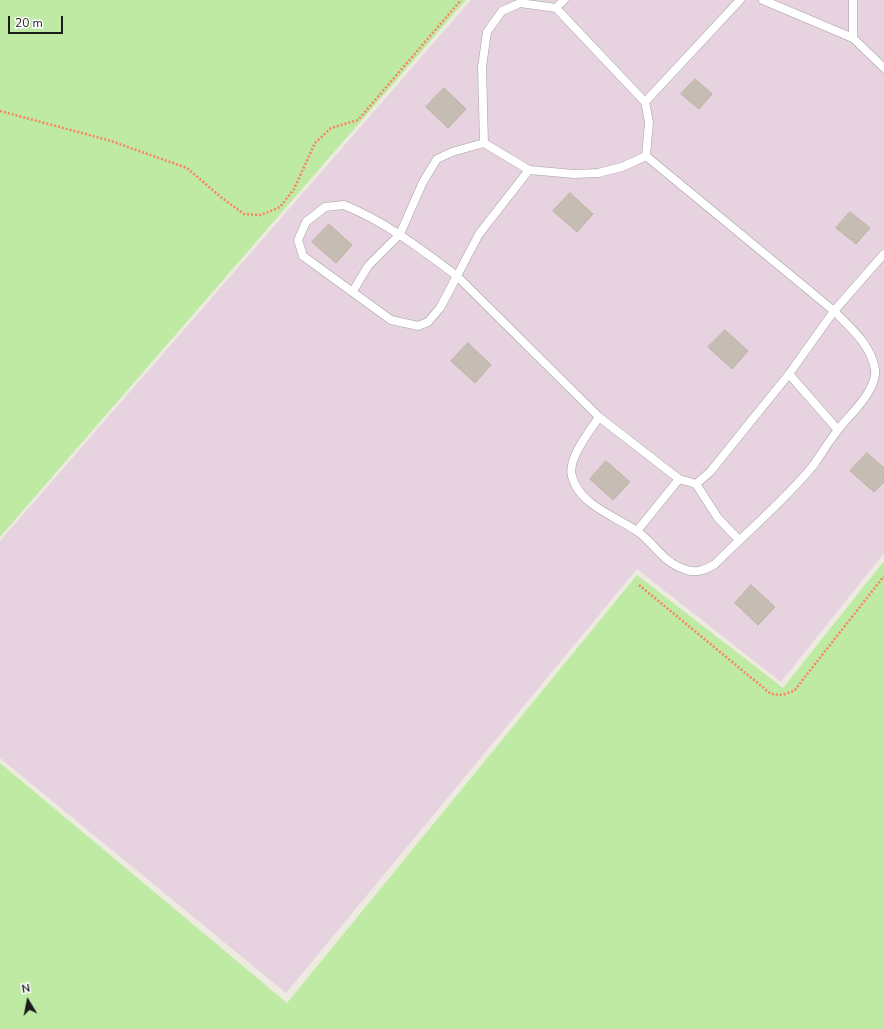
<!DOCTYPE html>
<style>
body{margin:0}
#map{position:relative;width:884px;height:1029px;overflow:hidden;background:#edeae0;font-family:"Nunito Sans",sans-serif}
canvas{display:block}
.north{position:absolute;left:8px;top:981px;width:40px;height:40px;-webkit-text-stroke:3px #fff;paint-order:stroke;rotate:350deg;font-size:11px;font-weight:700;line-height:16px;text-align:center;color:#1b1b1b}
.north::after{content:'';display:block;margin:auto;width:14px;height:18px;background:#1b1b1b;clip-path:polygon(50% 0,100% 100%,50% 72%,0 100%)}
.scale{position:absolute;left:8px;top:16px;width:55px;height:18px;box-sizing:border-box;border:2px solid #1b1b1b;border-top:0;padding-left:5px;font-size:12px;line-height:14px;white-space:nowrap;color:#1b1b1b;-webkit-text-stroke:3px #fff;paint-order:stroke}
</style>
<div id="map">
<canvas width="884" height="1029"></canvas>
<div class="north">N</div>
<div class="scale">20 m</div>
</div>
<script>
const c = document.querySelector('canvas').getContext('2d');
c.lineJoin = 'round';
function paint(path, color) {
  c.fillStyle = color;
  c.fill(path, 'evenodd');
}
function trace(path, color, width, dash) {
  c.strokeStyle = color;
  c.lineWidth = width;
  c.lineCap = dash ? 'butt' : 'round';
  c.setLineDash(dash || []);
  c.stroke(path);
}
const industrial = new Path2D(`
 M471,0H884V553L781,682L637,569L286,993L0,758V541Z`);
const grass = new Path2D(`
 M0,0H466L0,537Z
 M884,561V1029H0V763L287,1003L637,575L783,688Z`);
const building = new Path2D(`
 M695,79L712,94L699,109L681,94Z
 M444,88L466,109L448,128L426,107Z
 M570,193L593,214L577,232L553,211Z
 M850,212L870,228L856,244L836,228Z
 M329,224L352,245L336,263L312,242Z
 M725,330L748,351L732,369L708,347Z
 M468,343L491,365L475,383L451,361Z
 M867,453L884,468V482L874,492L850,471Z
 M606,461L630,482L613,500L590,479Z
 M751,585L775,607L758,625L735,603Z`);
const path = new Path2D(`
 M0,111L108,140L187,168L222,198L244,214L261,215L280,207L294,189L315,143L331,128L358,120L461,0
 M639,585L771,694L782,695L794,691L884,576`);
const service = new Path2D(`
 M763,0L853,38L884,68
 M853,0V38
 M556,8L564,0
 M645,102L740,0
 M646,156L622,167L598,173L574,174L529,170L484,143L482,67L487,32L502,11L520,3L556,8L645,102L649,122L646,156L834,311L884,254
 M529,170L479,234L457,276L599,417L679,479L696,484L710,472L789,374L834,311C850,327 871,345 875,369C878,390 849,415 838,430C828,442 821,455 812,467C783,502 747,532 715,564C705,570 696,574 684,569C664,563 654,543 637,531C615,516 579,505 572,476C567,459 590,431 599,417
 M344,205C386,222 421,249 457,276L440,308L428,322L418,326L391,320L303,256L298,240L306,222L325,207Z
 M353,291L368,266L400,234L423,182L437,159L452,152L484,143
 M789,374L838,430
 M696,484L718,518L739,540
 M637,531L679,479`);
paint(industrial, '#e7d2e0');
paint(grass, '#beeaa3');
paint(building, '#c5bdb3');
trace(building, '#bfb2a2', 1);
trace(service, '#a2a2a2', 9);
trace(path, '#fd8261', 2.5, [2, 2]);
trace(service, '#fff', 8);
</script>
